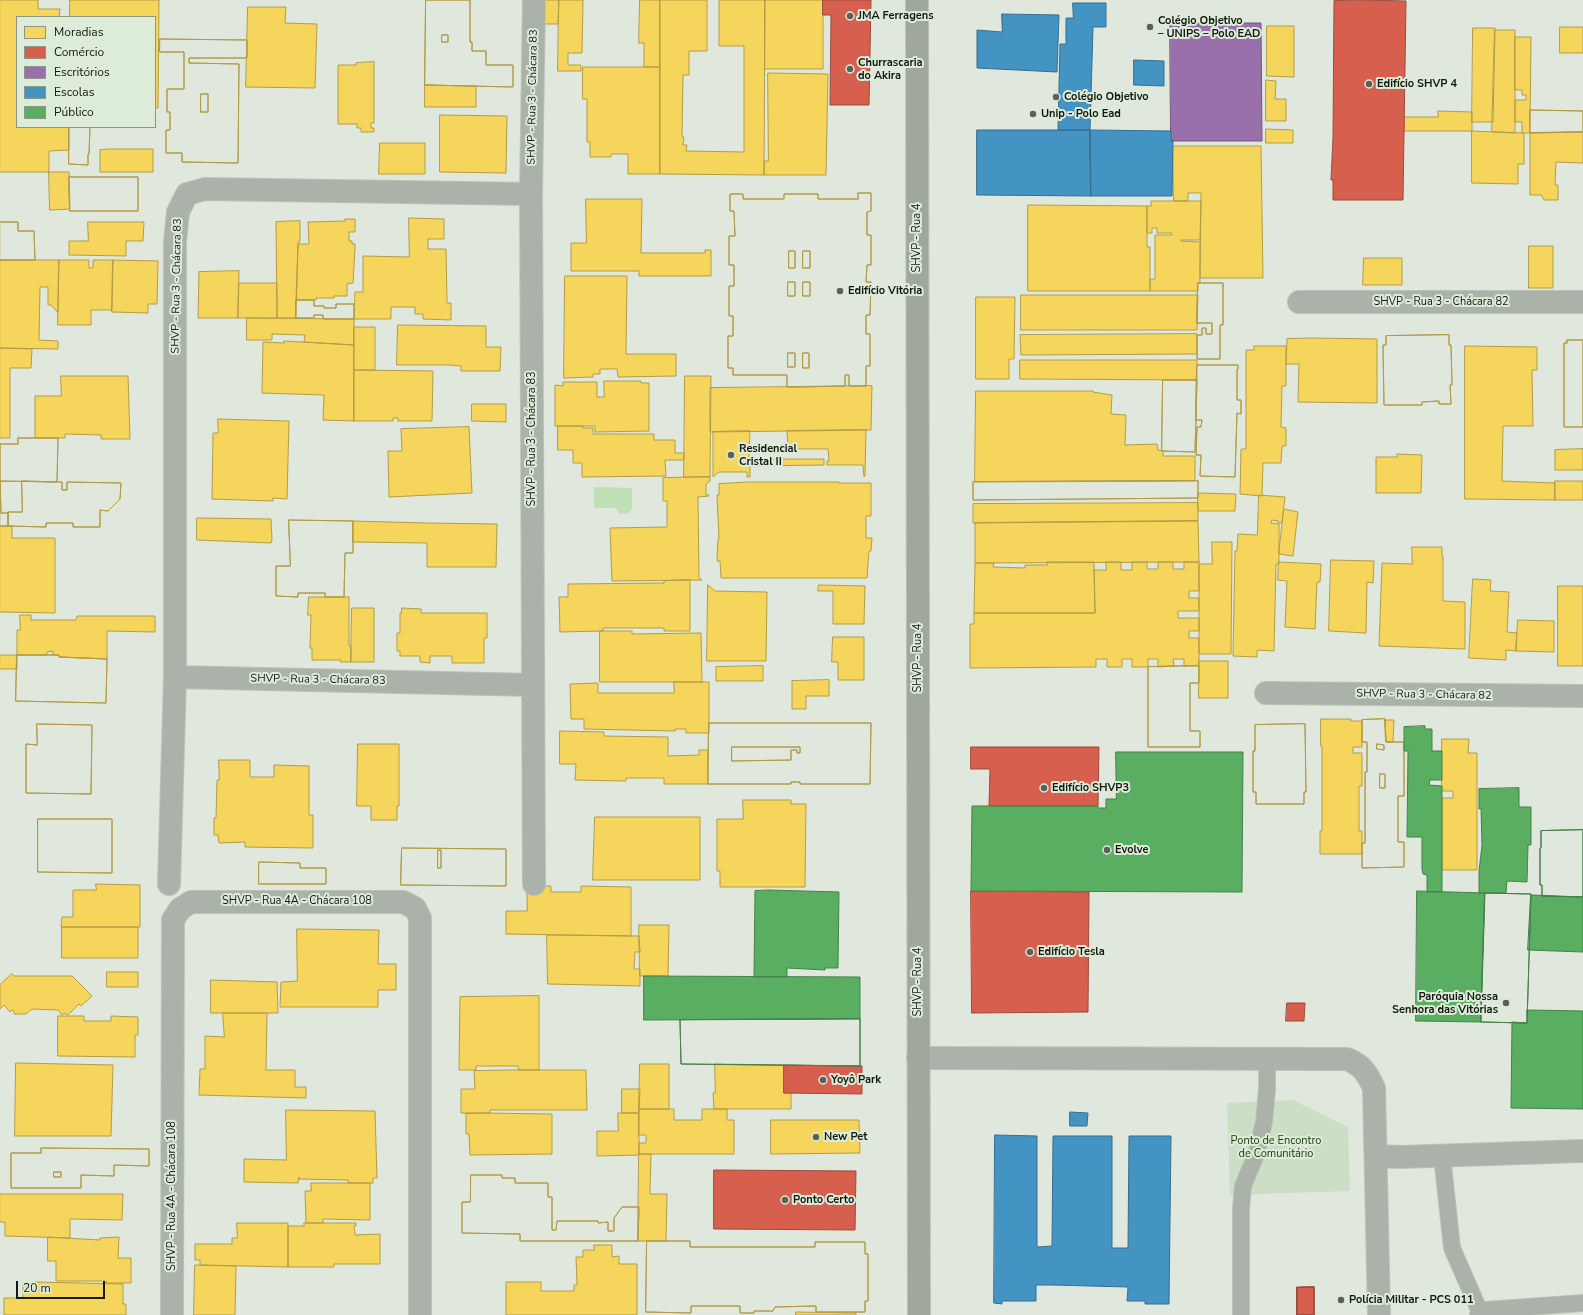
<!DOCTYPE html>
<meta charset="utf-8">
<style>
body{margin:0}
#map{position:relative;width:1583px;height:1315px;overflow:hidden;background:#e0e8dd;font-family:"Nunito Sans",sans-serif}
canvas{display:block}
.legend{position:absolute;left:16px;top:16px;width:140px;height:112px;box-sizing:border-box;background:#ddecd9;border:1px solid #8c9789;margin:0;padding:5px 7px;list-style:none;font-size:12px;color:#131811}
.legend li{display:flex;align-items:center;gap:8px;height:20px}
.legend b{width:20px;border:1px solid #8c9789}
.scale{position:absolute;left:16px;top:1281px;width:89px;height:18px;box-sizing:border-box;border:2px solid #131811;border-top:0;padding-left:5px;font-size:12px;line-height:14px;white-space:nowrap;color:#131811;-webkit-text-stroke:3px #ddecd9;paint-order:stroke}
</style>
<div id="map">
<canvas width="1583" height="1315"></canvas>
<ul class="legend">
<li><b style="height:11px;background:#f6d55c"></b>Moradias</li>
<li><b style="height:11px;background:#d6604d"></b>Comércio</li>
<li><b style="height:11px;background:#9970ab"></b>Escritórios</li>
<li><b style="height:11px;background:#4393c3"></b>Escolas</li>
<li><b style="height:11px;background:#5aae61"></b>Público</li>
</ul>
<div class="scale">20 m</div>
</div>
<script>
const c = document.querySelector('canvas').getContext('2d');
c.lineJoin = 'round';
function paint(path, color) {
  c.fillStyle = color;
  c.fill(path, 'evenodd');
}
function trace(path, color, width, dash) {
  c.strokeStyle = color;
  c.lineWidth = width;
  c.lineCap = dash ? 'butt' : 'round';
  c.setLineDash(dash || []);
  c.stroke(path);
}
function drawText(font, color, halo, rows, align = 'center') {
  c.font = font + ' "Nunito Sans",sans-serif';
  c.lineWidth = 4;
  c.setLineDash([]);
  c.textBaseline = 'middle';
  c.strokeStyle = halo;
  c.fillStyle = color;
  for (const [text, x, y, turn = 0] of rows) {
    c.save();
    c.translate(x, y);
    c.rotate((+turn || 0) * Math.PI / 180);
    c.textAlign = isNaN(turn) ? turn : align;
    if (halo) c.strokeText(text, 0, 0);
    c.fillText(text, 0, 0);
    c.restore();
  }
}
const green = new Path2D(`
 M1293,1100L1348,1127L1350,1191L1230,1195L1227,1103Z`);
const water = new Path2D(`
 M594,487L632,488V509L629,513L620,514L615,508H594Z`);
const homes = new Path2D(`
 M0,0H38V9H60L59,17H17V127H69V150L49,151V172H0Z
 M70,0H159L158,108H155V17H70Z
 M426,0H470V42H472V51H486V65H513V87L425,85ZM442,35H448V42H442Z
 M426,0H470V42H472V51H486V65H513V87L425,85ZM442,35H448V42H442Z
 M533,0H559L558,24H533Z
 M559,0H583L582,53H568V65H581V71H558Z
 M640,0H660V67H644V43H639Z
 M660,0H707V51H689V75H683L682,137H684L683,145H687L686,151L744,152V46H719V0H765L764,175L660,174Z
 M765,0H823V69H765Z
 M248,7H286L285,23L317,24L315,88L246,87Z
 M1267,26H1294V77L1267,76Z
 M1560,27H1583V53H1560Z
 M1473,28H1495L1493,122H1472Z
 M1495,30H1515V133L1492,132Z
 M1515,37H1531L1530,133H1522V122H1515V100H1526V95H1522V90H1515Z
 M160,39L247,40V58H189V63L239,64L238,163L182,162V153H166V130H170V112H167V89H184V52H160ZM201,94H208V112H201Z
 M160,39L247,40V58H189V63L239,64L238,163L182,162V153H166V130H170V112H167V89H184V52H160ZM201,94H208V112H201Z
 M374,62V123H371V128H374V132H361V128H357V124H338V65H356V63Z
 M583,67H660V174H628V154H611V157H590V142H587V99H583Z
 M768,73L828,74L826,175H764V161H768Z
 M1266,80L1276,81L1275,99H1286V121H1266Z
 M425,85L476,86V107H425Z
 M1530,110L1583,111V132L1530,133Z
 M1530,110L1583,111V132L1530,133Z
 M1438,111L1472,112V131H1404V117H1438Z
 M440,115L507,116L506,173L440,172Z
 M69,127H90L89,154H88V165L69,164Z
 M69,127H90L89,154H88V165L69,164Z
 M1266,129L1293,130V143H1266Z
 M1472,131L1524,133V164H1518V184L1472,183Z
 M1583,132V163L1556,162L1555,185H1558V200H1544L1541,195H1530V133Z
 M380,143H425V174H379Z
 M1173,146H1261L1263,278H1200L1201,193H1188V201H1174Z
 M110,149H153V172H100V150Z
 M49,172H69L70,209L50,210Z
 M69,177H138V211H70Z
 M69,177H138V211H70Z
 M858,193H871V211L867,212V235H871V265H867L866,282H871L870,315H866V334H870V366H866V386H849V375H845V386L797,387H787V375H733V368H728V336H733V316H729V286H734V265H729V236H735L734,211H730V194H743V199H784V194H818V199H858ZM789,251H795V268H789ZM803,251H810V268H803ZM788,282H795V296H788ZM803,282H810V296H803ZM788,353H795V367H788ZM803,353H809V368H803Z
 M858,193H871V211L867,212V235H871V265H867L866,282H871L870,315H866V334H870V366H866V386H849V375H845V386L797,387H787V375H733V368H728V336H733V316H729V286H734V265H729V236H735L734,211H730V194H743V199H784V194H818V199H858ZM789,251H795V268H789ZM803,251H810V268H803ZM788,282H795V296H788ZM803,282H810V296H803ZM788,353H795V367H788ZM803,353H809V368H803Z
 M586,199H642L641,253H705V250H711V276H639V271H571V243H586Z
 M1151,201H1201L1200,240H1181V241L1200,242V283H1198V291H1150V279H1155V235H1172V233H1157V228H1152V233H1147V206H1151Z
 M1028,205L1147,206V247H1150V291H1028Z
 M409,218L444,219V239H428V249H446L447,303H451V320L423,319V314H415V307H391V319H354L355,292H363V256L409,257Z
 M345,219H355V232H349V241H352V244H355V248L353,283L347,284V296H334V298H316V300H296L298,244H309L308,222L345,221Z
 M300,221V242H298L296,318H277L276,222Z
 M0,222H18V231H34L35,260H0Z
 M0,222H18V231H34L35,260H0Z
 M88,222H144L143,241H126V256L69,255V241H88Z
 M1529,246H1553V288H1529Z
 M1364,258H1402V285H1363Z
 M0,260H59L58,313L51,305H48V287H40L39,340L58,341V349L0,348Z
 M59,260H89V268H93V260H113L112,310H91V325H58Z
 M113,260L158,261L157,304H148V313L112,312Z
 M239,271L238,318H198L199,272Z
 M565,276H627L626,354H676V376L618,377L617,369H600V374H593V377L564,378Z
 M239,283H277V318H238Z
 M1198,283H1223V325H1220V359H1197V335H1202V328H1206V334H1212V323H1197Z
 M1198,283H1223V325H1220V359H1197V335H1202V328H1206V334H1212V323H1197Z
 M1021,295H1198L1197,330H1021Z
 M976,297H1015L1014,359H1009V379H976Z
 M296,300H314V306H324V308H336V304H354V319H323V315H314V318H296Z
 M296,300H314V306H324V308H336V304H354V319H323V315H314V318H296Z
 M247,318L354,319V345L304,342L305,335L272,334V340H247Z
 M398,325L486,326V347H501L500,371H461V366L449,365H397Z
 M354,327H375V370H354Z
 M1197,334V354L1021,355L1020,335Z
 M1449,335V345H1451L1452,385H1450L1451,404H1439V401L1422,402V405H1384L1383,345H1386V336Z
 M1449,335V345H1451L1452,385H1450L1451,404H1439V401L1422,402V405H1384L1383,345H1386V336Z
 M1312,338L1377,339V403L1298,402L1299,364H1286L1287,339Z
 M1567,340H1583V427H1564V343H1567Z
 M1567,340H1583V427H1564V343H1567Z
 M284,341L354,345V421L323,420L324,395L262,393L263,342L284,343Z
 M1254,346H1286V386H1282L1281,427L1286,428V446H1282L1281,463H1263L1262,496L1240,494L1241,449H1246V350H1254Z
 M1465,346L1537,347V370H1532L1533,426H1503L1502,481L1555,483V500L1465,499Z
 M0,348L32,349L31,368H10V438H0Z
 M1020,360H1197V380L1020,379Z
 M1197,365H1238V369H1237V400H1241V414L1237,413L1235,477L1200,476L1201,455H1196L1197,427H1201L1202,420H1196Z
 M1197,365H1238V369H1237V400H1241V414L1237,413L1235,477L1200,476L1201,455H1196L1197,427H1201L1202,420H1196Z
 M354,370L433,371L432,421H398V418H393V421H354Z
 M61,376H128L130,439H101V435L65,434V438H35V396H61Z
 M685,376H711L710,477H684Z
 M1163,380H1197L1195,452L1162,451Z
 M1163,380H1197L1195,452L1162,451Z
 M604,381H641V383H649V431L595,432V426H555V385L563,386V382H597V397H604Z
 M872,386L871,430L710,432V388Z
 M976,391H1093V392L1112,395L1111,414L1126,415L1125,445L1157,444L1158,450L1163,451V456H1195V481L975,482Z
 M472,404H506V422L472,421Z
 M218,419L289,421L287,499L273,498V501L212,499L213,433H218Z
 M558,426H583V428H593V434H654V440H675V453H684V460H665L666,476L582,477V463H573V450H558Z
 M469,427L472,493L389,497L388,451H402L401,429Z
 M866,430L865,476L864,477L863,465H827V461H829L828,449H788L787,431Z
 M750,431L749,459H824V465L750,466V477H747V472H719L713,477V432Z
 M18,438H58L57,482L0,481V444H18Z
 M18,438H58L57,482L0,481V444H18Z
 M1583,449V470H1555V450Z
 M1397,454L1422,455L1421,493H1376V457H1397Z
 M710,477V481L706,484V495H709V496L698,497L699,578L702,580L612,581L610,528L667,527V501H663V478Z
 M0,481L1,513H8V526H0Z
 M0,481L1,513H8V526H0Z
 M22,481L62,482V490H67V482L121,483L120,499L108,511L100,510V527H73V523H46V527L8,526V512H22Z
 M22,481L62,482V490H67V482L121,483L120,499L108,511L100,510V527H73V523H46V527L8,526V512H22Z
 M1198,481V498L973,500V482Z
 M1198,481V498L973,500V482Z
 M1555,481H1583V500H1555Z
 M748,482H839V483H871V516H866V538H872L871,551H869L867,578H721L720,561H717L718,539H719L717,495H719V484Z
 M1198,493L1236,494L1235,511H1198Z
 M1259,495L1285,497L1282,523H1278V521L1272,520L1271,523L1279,524V564H1276L1274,651L1257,650V657L1233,656L1235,551H1237L1238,534L1257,535Z
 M1198,503V521L973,523V504Z
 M1284,509L1298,512L1293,556L1279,554Z
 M197,518L271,519L272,540L271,543L197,540Z
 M289,520L353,521V553H345L344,597H325V593H298V597L276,596V566H290Z
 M289,520L353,521V553H345L344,597H325V593H298V597L276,596V566H290Z
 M353,521L426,523L497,524L496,567H427V543L353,542Z
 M1198,521L1199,562L975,563V523Z
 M0,526H12V538H55V613L0,612Z
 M1212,542H1232L1231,654H1199V564H1212Z
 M1412,547H1442V556H1443V601L1465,602V649L1379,646L1382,563L1412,564Z
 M1331,560L1374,561L1373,583L1367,582L1366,633L1329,631Z
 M1047,562H1094L1095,613H974L975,563H994L993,567L1025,568V565H1047Z
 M1106,562H1121V570H1132V562H1147V569H1158V562H1173V569H1184V562H1199V591H1189V598H1199V611H1178V618H1199V631H1189V638H1199V666H1184V659H1173L1174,666L1158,667V659H1148V667H1132V659H1122V667H1107V659H1096V667L970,668V624H974V613H1095L1094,570H1106Z
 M1279,562L1321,564L1320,582H1317L1315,629L1285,627L1287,581L1278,580Z
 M1473,579L1491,580L1490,591L1509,592L1507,632L1517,633L1516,651L1506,650V660L1469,658Z
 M690,580V631H664V628H603V631L560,632L559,597H568V584L664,583V581Z
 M708,585L715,591L767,592L766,661H707Z
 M819,585L865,586L864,624H833V591H818Z
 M1558,586H1583V666H1558Z
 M309,597H349V646H351V662H340L341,660H312V648H310L311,615H308Z
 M352,608H374V662H351Z
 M402,608L421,609V613H487V638H484V663H452V656H430V663L420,662V656H400V651H397V633H400V613H401Z
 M20,615H31V620H76L77,616H155V632L107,631V659L59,657V655H53V651L47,652V655H17V630H20Z
 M1518,620L1554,621V652L1516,651Z
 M600,631H632V634L701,633L702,682H600Z
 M833,637H864V680H838V662H832Z
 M0,655H17V669H0Z
 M17,655H59V657L107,659L106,703L16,701Z
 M17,655H59V657L107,659L106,703L16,701Z
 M1199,661H1228V698H1199Z
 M763,666V681H716V667Z
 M1199,666V683H1190V731H1200V747H1148V667Z
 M1199,666V683H1190V731H1200V747H1148V667Z
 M829,680V696H806V709H792V681Z
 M674,682H709V733H686V729H675V731L584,729V719H571L570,684L598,683V693H674Z
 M1321,719H1351V721H1362V747H1353V753H1362V786H1359V831H1362V854H1320V831H1322V746H1321Z
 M1385,719L1386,742H1404V796H1398V842H1404V867L1362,868V843H1365V772H1367V742H1362V720ZM1377,744L1384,745V750L1377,749ZM1380,774H1385V788H1380Z
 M1385,719L1386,742H1404V796H1398V842H1404V867L1362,868V843H1365V772H1367V742H1362V720ZM1377,744L1384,745V750L1377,749ZM1380,774H1385V788H1380Z
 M1385,720H1394L1393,742H1386Z
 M709,723H871L870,784H800V782H791V784H708ZM732,747H800V753H797V750H791V760L732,761Z
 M709,723H871L870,784H800V782H791V784H708ZM732,747H800V753H797V750H791V760L732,761Z
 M37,724L92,725L91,794L26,793V744L37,745Z
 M37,724L92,725L91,794L26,793V744L37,745Z
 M1305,724L1306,792H1304V804H1256V792H1253V751H1255V725Z
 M1305,724L1306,792H1304V804H1256V792H1253V751H1255V725Z
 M560,731L604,732V736L668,737V756L699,755V750H708V784H664V778H626V781L575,780L576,764H560Z
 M1442,739H1469L1468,753H1477V870H1442V798H1453V791H1442Z
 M358,744H399V806H397V820H371V806H357Z
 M219,760H250V777H274V765L309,766V815H313V848L245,847V842L219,843L218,835H214V818H216L217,780H219Z
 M743,800H791V804H806L805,887H720V871H717V819H743Z
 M595,817H700V880H593Z
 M38,819H112V873L38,872Z
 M38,819H112V873L38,872Z
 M402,848L506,849V886L401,885ZM438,850H441V868H438Z
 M402,848L506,849V886L401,885ZM438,850H441V868H438Z
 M259,862L300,863V868H326V884H259Z
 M259,862L300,863V868H326V884H259Z
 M96,884L140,885V927H61L62,917H73V890H96Z
 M527,886H551V892H581V886L631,887V936L506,934V911H527Z
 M639,925H669L668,976H640Z
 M62,927H138V958H62Z
 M297,929L379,930L378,964H396V990H378V1007H280L281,982L297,981Z
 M547,935L639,936L640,952H635L634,969H640V986L548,984Z
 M107,972H138V987H107Z
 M12,974L14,976H72L92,996L81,1006L79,1004L68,1015L64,1013L62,1015L58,1010L32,1009L26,1014H14V1011L12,1010L10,1012L4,1005L0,1009V985Z
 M211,980L277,982L278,1013H211Z
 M539,996V1070H519L518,1066H476V1070H459L460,997Z
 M223,1013H267L266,1070H295V1087H306V1098L199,1095L200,1069H205V1036L224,1037Z
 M58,1016H84V1021H111V1016L138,1017V1035H135V1057L58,1056Z
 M16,1063L113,1065L111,1136H15Z
 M640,1064H669V1109H639Z
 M715,1064L784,1065V1093H791V1109H714L713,1093H715Z
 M510,1070H586L587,1110H490V1113H461V1089H475L474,1071Z
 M622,1089H640L639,1113H622Z
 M639,1109H674V1120H702V1109H727V1120H734V1154H639V1143H646V1135H639Z
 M286,1110L375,1111L377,1178H373V1183H348V1180L299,1179V1177L298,1183L244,1182V1159L286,1160Z
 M484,1113L552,1114V1154L470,1155L469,1134H466V1114Z
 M618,1113H639V1155L597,1156V1131H618Z
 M771,1120H859L860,1153L771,1154Z
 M41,1148L149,1149V1166L114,1165V1176L81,1175V1188H11V1153H41ZM54,1172H61V1177H54Z
 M41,1148L149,1149V1166L114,1165V1176L81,1175V1188H11V1153H41ZM54,1172H61V1177H54Z
 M639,1154H651L650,1194H667L666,1241H638Z
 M471,1175H502V1178H515V1183H548V1197H552V1230H556L557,1221H598V1223L608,1222V1231H614V1218L622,1207H639L638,1241H520V1234L462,1233V1202H470Z
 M471,1175H502V1178H515V1183H548V1197H552V1230H556L557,1221H598V1223L608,1222V1231H614V1218L622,1207H639L638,1241H520V1234L462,1233V1202H470Z
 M311,1183H370V1220L323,1219V1223H306L305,1191H311Z
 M0,1194H123L122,1220L70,1219V1238L5,1236V1222H0Z
 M237,1223H288V1267L200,1265V1260H195V1244H232V1238H237Z
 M304,1223H356V1226H354L355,1235L380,1234V1264H334V1267H288V1226H304Z
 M48,1237L100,1240V1238L119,1237L118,1258H131V1283H106V1281H56V1261H48Z
 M647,1241H690V1247H815V1242H865V1254H868V1301H865V1312H816V1306L775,1307L773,1311H754V1313H740V1306H691V1313L646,1312Z
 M647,1241H690V1247H815V1242H865V1254H868V1301H865V1312H816V1306L775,1307L773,1311H754V1313H740V1306H691V1313L646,1312Z
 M594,1245H612V1257L619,1256V1264H637V1315H506V1282H541V1291H574V1285H577L576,1257H583V1250H594Z
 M195,1265L236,1266L235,1315H194Z
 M36,1282L123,1284V1304H126V1315H4V1298H23V1283L36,1284Z
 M796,1312L856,1313V1315H796Z`);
const shops = new Path2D(`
 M823,0H871L869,105H830L831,15H823Z
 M1361,0L1406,1L1403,200H1333V180H1331L1333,138L1334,1Z
 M971,747H1099L1098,806H989L990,769H971Z
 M971,891L1089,892L1088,1012L972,1013Z
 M1287,1003H1305L1304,1021H1286Z
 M784,1065L862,1066V1094L784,1093Z
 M714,1170L856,1171L855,1230L714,1229Z
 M1297,1287H1314V1315H1297Z
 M1314,1287V1315H1297V1288Z
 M1314,1287V1315H1297V1288Z`);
const offices = new Path2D(`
 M1170,23H1261L1262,141H1171Z`);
const schools = new Path2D(`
 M1073,3H1106V27H1093L1090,130H1058L1060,44H1066V18H1073Z
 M1002,14L1059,15L1057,72L977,68V30L1002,32Z
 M1134,60L1164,61V86L1134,85Z
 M977,130H1090L1091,196L977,195Z
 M1090,130L1171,131V141H1173L1172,196H1091Z
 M1070,1112L1088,1113L1087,1126H1070Z
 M995,1135L1037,1136V1247L1052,1246L1053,1136H1112V1248H1128L1129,1136H1171L1169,1304H1145V1301H1127L1128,1287L1052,1285H1036V1301H1002V1304L994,1303Z`);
const public = new Path2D(`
 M1425,726V729H1432V751H1442V780H1430L1429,785L1442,786V892H1427V875L1423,874L1422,869V837H1407L1408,751H1404V727Z
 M1116,752H1243L1242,892L971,891L972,806H1098V808H1106V799H1116Z
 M1519,788V807H1531V845H1528L1527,882L1507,881L1506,893H1479V871L1482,845L1481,808L1479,809V789Z
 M1583,830V897L1542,896V885H1540V848H1541V831Z
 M1583,830V897L1542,896V885H1540V848H1541V831Z
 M768,890L839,892L838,968H825V970L787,968V977H754L755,891Z
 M1417,891L1485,893L1481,1022L1416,1021Z
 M1485,893L1531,894L1527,1023L1481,1022Z
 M1485,893L1531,894L1527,1023L1481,1022Z
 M1531,895L1583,897V952L1528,950Z
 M644,976L860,977V1019L644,1020Z
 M1527,1010L1583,1011V1109L1511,1108L1512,1022L1527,1023Z
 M860,1019V1066L681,1064L680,1020Z
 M860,1019V1066L681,1064L680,1020Z`);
const lane = new Path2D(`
 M1442,1156L1452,1248L1480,1312
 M1241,1315V1209L1243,1186L1256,1155L1264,1122L1267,1090V1059
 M1478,1315L1480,1312L1486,1310L1583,1303`);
const street = new Path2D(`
 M534,0L531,194L534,884
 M1299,302H1583
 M175,677L533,685
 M1266,693L1583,696
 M169,884L175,677V242L178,212L187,194L205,189L531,194
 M918,1058L1347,1059C1362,1065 1367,1073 1374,1088L1379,1315
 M1377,1156L1400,1157L1583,1151
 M172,1315L173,920L180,909L191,902H403L415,908L420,918V1315`);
const secondary = new Path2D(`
 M917,0L919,1315`);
const markers = [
 [850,16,4,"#5b6158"],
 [1150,27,4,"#5b6158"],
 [850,69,4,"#5b6158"],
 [1369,84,4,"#5b6158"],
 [1056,97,4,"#5b6158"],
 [1033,114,4,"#5b6158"],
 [840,291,4,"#5b6158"],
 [731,455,4,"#5b6158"],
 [1044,788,4,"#5b6158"],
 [1107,850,4,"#5b6158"],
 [1030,952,4,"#5b6158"],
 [1506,1003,4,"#5b6158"],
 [823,1080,4,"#5b6158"],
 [816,1137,4,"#5b6158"],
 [785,1200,4,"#5b6158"],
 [1341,1300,4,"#5b6158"]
];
const poiNames = [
 ["JMA Ferragens",858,16],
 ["Colégio Objetivo",1158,21],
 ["– UNIPS – Polo EAD",1158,34],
 ["Churrascaria",858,63],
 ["do Akira",858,76],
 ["Edifício SHVP 4",1377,84],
 ["Colégio Objetivo",1064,97],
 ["Unip - Polo Ead",1041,114],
 ["Edifício Vitória",848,291],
 ["Residencial",739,449],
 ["Cristal II",739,462],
 ["Edifício SHVP3",1052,788],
 ["Evolve",1115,850],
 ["Edifício Tesla",1038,952],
 ["Paróquia Nossa",1498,997,"right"],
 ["Senhora das Vitórias",1498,1010,"right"],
 ["Yoyô Park",831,1080],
 ["New Pet",824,1137],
 ["Ponto Certo",793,1200],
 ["Polícia Militar - PCS 011",1349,1300]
];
const streetNames = [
 ["SHVP - Rua 3 - Chácara 83",533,97,-89],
 ["SHVP - Rua 4",917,238,-90],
 ["SHVP - Rua 3 - Chácara 83",177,286,-89],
 ["SHVP - Rua 3 - Chácara 82",1441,302],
 ["SHVP - Rua 3 - Chácara 83",532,439,-90],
 ["SHVP - Rua 4",918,658,-90],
 ["SHVP - Rua 3 - Chácara 83",318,680,1],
 ["SHVP - Rua 3 - Chácara 82",1424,695,1],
 ["SHVP - Rua 4A - Chácara 108",297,901],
 ["SHVP - Rua 4",918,982,-90],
 ["SHVP - Rua 4A - Chácara 108",172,1196,-90]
];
const parkNames = [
 ["Ponto de Encontro",1276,1141],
 ["de Comunitário",1276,1154]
];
paint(green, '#ccdec5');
paint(water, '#bfdfb5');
paint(homes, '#f6d55c');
trace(homes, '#b29c46', 1);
paint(shops, '#d6604d');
trace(shops, '#9c4a3b', 1);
paint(offices, '#9970ab');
trace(offices, '#71567d', 1);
paint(schools, '#4393c3');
trace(schools, '#356e8e', 1);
paint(public, '#5aae61');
trace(public, '#458149', 1);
trace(lane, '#bcc2b9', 18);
trace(street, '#bcc2b9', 24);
trace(secondary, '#bcc2b9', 24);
trace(lane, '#abb2a9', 16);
trace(street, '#abb2a9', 22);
trace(secondary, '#a0a79d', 22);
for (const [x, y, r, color] of markers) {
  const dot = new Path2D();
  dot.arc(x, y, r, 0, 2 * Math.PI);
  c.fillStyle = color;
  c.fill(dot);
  trace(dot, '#ddecd9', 1.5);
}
drawText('bold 11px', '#131811', '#ddecd9', poiNames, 'left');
drawText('11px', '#131811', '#ddecd9', streetNames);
drawText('11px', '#1b410a', '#ddecd9', parkNames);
</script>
